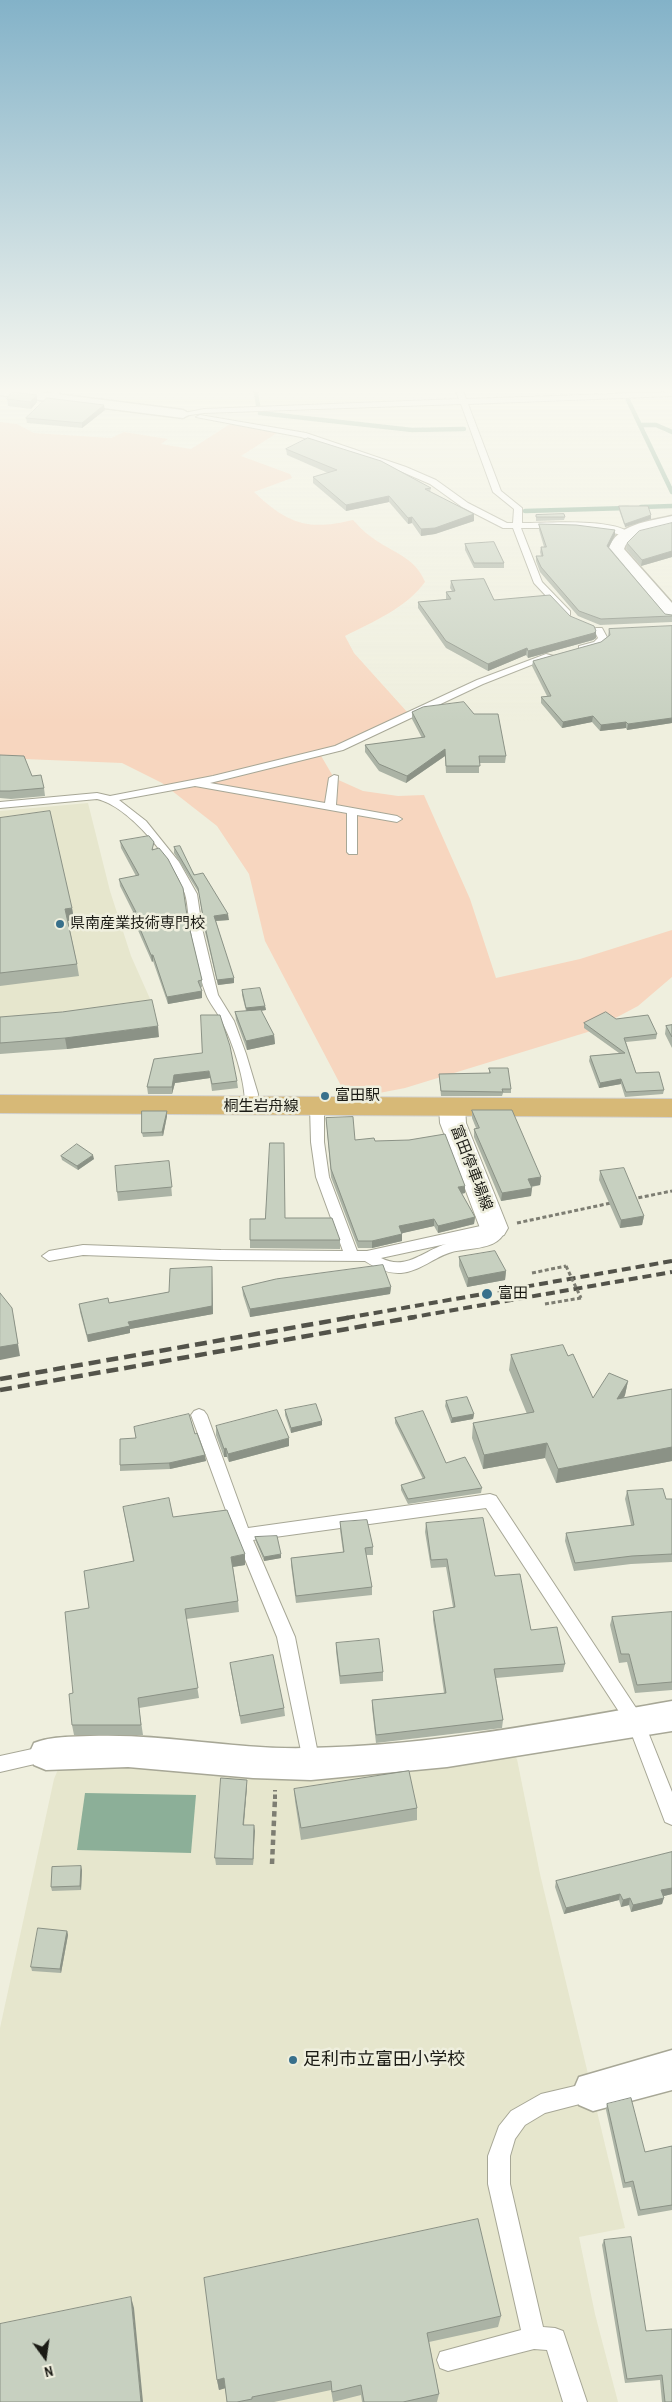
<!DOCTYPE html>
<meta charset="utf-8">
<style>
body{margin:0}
#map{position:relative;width:672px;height:2402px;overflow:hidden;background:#efefde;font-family:"Archivo Narrow",sans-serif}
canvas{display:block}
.north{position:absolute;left:20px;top:2332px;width:50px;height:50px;-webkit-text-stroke:4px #efefde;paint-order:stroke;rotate:166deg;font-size:14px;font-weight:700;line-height:20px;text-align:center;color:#1b1b15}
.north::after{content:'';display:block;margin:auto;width:18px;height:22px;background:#1b1b15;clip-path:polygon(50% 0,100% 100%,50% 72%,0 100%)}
</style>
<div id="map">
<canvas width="672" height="2402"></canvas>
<div class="north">N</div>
</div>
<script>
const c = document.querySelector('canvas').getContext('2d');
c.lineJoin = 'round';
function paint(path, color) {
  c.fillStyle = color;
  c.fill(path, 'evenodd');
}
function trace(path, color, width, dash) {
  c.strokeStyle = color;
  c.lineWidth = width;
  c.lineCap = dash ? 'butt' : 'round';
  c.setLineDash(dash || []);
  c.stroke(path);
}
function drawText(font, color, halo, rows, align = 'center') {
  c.font = font + ' "Archivo Narrow","Noto Sans JP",sans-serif';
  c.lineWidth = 5;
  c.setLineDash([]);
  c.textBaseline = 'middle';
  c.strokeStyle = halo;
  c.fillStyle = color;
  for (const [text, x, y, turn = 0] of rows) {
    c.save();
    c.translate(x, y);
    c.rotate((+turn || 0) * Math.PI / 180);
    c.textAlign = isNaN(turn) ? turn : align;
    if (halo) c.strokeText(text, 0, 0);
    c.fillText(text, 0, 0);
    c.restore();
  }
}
const built = new Path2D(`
 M88,803L110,891L131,956L151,1001L0,1022V811Z
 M508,1752L517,1759L540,1874L625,2228L579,2237L595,2314L618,2402H0V2028L54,1779L59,1767L175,1769Z`);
const green = new Path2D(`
 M0,422L17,424L34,433L111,438L124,432L168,439L161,444L191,449L230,424L277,433L241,456L290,474L292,478L254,492C288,524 308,531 353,520C358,525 364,532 370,536C390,552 415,556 425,582C406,608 373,622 345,636L354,653L408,713L320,754L334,778L363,791L398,796L424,795L470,899L496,978L580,959L672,930V977L638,1006L591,1031L405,1088L348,1099L265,941L249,874L217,826L162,783L122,763L0,758Z`);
const water = new Path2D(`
 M85,1793L196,1795L191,1853L77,1850Z`);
const stream = new Path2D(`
 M255,387L258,405
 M624,392L659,391L656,387
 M628,400L672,492
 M260,413L412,430L464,429
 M642,425H656L672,432
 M641,507L672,506
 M525,511L628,508`);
const pathFar2 = new Path2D(`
 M632,1199L672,1191
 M517,1223L611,1203
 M532,1273L566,1266
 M545,1304L581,1298`);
const pathFar1 = new Path2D(`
 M275,1799V1790`);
const path = new Path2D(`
 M272,1864L275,1798`);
const service = new Path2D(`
 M53,387H61L58,397L54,399L50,397Z
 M454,387H462L466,399L672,392V396L468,404L501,491L522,508V523C546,523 612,518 630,533L626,536C591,527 557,528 521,528L542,582L570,611V615H564L534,583L513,528H503L462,507L430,484L400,471L301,437L196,417L200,415L306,433L406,467L436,480L468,503L507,523H513L514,509L493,492L461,404L204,413L183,416L179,414L204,409L459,399Z
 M596,628H602L608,639C601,647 589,651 579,650V646L594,642L598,638L594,630Z
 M546,654L554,656L483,684L343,750L210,783L325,803L329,778L334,775L338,776L336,805L397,816L402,819L397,822L357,815V854H349L347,852V813L195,786L119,800L146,821L179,862L197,894L202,928L218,995L234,1021L246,1054L258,1094L257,1110L252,1111L245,1107C246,1082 233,1042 221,1020C217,1011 209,1003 206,994C198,973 194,949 190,927C188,916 188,904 185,894C176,863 129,806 97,799L0,808V802L97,793L110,796L213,776L335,746L477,680Z
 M317,1103L324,1107V1142L329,1177L357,1251H367L494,1223L499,1225L503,1235C494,1250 467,1248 452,1252C434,1257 421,1271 401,1273C388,1274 376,1268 365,1261L221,1260L83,1255L49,1261L42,1256L49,1251L83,1245L221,1250L343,1251L316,1177L311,1142L310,1107ZM446,1244C423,1251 406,1271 381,1258Z
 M199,1409L204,1411L207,1415L248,1528L490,1494L496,1496L642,1717L672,1792V1825L665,1822L629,1727L486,1508L253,1540L295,1637L320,1764L317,1770L311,1772L305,1770L277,1637L235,1535L191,1415L194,1411Z
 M46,1746L52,1748L55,1754L52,1760L0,1772V1756Z
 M592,2082L599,2085L602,2092L599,2099L545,2113L525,2125L515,2139L510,2156V2184L543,2327L555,2328L563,2331L587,2402H563L547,2350L534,2349L448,2371L440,2368L437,2360L440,2352L521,2330L488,2184V2156L499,2126L511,2111L541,2094Z`);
const minor = new Path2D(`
 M0,387L183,410L190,414L183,418L0,395Z
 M672,516V526C656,530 630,531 624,549L672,603V619L666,618L608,550C617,523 648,522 672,516Z
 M672,1701V1731L447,1767L311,1780L253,1778L128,1767L46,1770L34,1765L29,1754L34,1743C52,1736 71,1737 90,1736C163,1733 235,1750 308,1748C430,1746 552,1722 672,1701Z
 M672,2050V2090L593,2111L579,2105L573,2091L579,2077Z`);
const secondary = new Path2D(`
 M452,1098L461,1101L465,1107L466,1123L508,1228L504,1235L494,1238L484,1235L480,1228L440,1123L439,1107L443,1101Z`);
const primary = new Path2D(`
 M0,1095L672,1099V1117L0,1113Z`);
const railFar1 = new Path2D(`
 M346,1318L672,1261
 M408,1318L672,1272`);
const rail = new Path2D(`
 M0,1379L353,1317
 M0,1390L415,1317`);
const pathBridge = new Path2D(`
 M566,1266L581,1298`);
const wall = new Path2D(`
 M19,387H46L43,391L19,388Z
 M7,399L37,402L31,409L8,406Z
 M105,410L82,428L27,423L26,418Z
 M286,449L431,488L430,492L474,514V521L435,534L421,536L412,523L408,524L389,502L346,511L313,483V477L328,473L287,455Z
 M619,506L651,515V519L625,527L619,510Z
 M536,515L565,517L564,520L536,521Z
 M672,523V557L641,566L626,549L627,543Z
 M539,524L615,530V535L609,547L665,614L672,615V622L600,625L578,616L540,572L536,561V556H541L540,552L541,547H544L539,530Z
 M465,544L504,563V568H474L465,550Z
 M451,581L494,600L570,616L596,631V638L593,640L528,658L526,655L488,671L446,648L418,608V602L446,600V592L452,591L450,588Z
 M672,626V723L627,730L626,728L600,731L592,722L562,728L541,703V697L547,696L532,666L533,661L601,642L608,636L609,629Z
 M412,712L506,756L505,763H479V773H446L445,756L406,783L379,771L365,752V745L422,738L412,719Z
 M0,755L44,788L45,796L11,799L0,798Z
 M0,818L72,908L74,920L68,921L77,964L79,976L0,986Z
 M120,841L154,849L188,922L202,980V987L200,988L202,998L168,1004L153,961L152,962L133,919V912L120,886L119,879L136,876L121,848Z
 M174,847L229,920L216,921L234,983L218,985L204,928L199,893L174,853Z
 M242,990L265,1006L266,1010L261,1011L274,1035L275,1044L247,1050L236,1020L235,1012L246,1011L242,995Z
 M0,1017L159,1037L67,1049L0,1054Z
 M616,1019L657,1034L656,1039L626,1042L636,1073L664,1090L663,1094L625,1097L621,1084L599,1088L589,1061L590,1056L619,1053L584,1028V1023Z
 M672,1025V1048L665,1034L666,1026Z
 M154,1059L237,1081L238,1088L212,1091L210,1078L175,1083L172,1094H148L147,1087Z
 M489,1068L511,1089V1093H503L502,1096H441L439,1074L489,1073Z
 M472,1110L541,1177L540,1185L532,1187L531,1196L501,1201L474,1137V1129L476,1128L472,1118Z
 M167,1111V1116L163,1136L143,1137L142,1133Z
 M326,1118L355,1140L375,1141L465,1193L462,1194L475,1217L474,1224L438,1233L434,1226L402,1233V1241L372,1248H358L331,1177Z
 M61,1156L94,1159L78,1170L62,1160Z
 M169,1161L172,1196L118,1201L117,1192Z
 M600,1171L644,1216L642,1225L620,1228L599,1180Z
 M285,1218L340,1240V1249L250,1248V1219Z
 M459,1257L506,1271L505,1280L467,1287L459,1266Z
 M212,1275L213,1314L130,1329V1333L88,1342L80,1312L79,1304L109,1303L169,1292Z
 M242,1287H391L390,1294L250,1317L243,1295Z
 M511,1355L568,1356L593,1398L628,1381L625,1395L624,1398L672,1389V1461L556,1483L545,1458L483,1469L472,1438L473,1423L527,1414L509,1370Z
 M446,1401L474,1414L473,1419L451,1423L445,1406Z
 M285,1410L322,1421V1425L291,1433L285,1415Z
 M395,1418L446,1463L482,1488L481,1493L408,1504L401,1490V1485L423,1479L395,1423Z
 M216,1426L289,1446L229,1462L227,1457H224L216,1435Z
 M134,1427L195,1434L206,1461L170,1469L120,1471V1465L136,1438Z
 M627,1491L666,1499H672V1562L631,1564L574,1571L565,1541L566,1533L631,1525L625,1499Z
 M123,1507L173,1517L245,1565L233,1567L238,1601L239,1612L186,1619L199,1698L139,1708L143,1735H74L72,1725L73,1693L89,1608L133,1561Z
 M340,1522L373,1547V1555H366L372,1587V1595L296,1603L291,1565V1558L343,1552L340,1530Z
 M426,1523L495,1576L531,1630L565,1664L563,1672L496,1678L503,1720L502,1728L376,1743L372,1708V1700L444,1693L433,1620V1611L453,1607L446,1567L431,1568L425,1532Z
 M255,1537L281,1558L264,1561L256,1542Z
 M672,1612V1690L635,1693L627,1662L619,1663L610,1625L612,1617Z
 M336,1643L383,1672V1681L340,1684L336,1651Z
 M230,1663L284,1708L285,1716L241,1724L231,1671Z
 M247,1786L244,1825H254L253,1865H216L215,1858Z
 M294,1789L417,1808V1820L301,1840L295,1801Z
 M672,1852V1894L664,1896L662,1904L631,1912L629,1905L621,1907L619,1900L564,1914L555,1887L556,1881Z
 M82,1870L81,1890L52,1891L51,1887Z
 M67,1931L68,1935L61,1973L32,1971L31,1967Z
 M607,2104L645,2152L672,2146V2210L638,2216L631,2187L623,2188L606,2110Z
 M604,2240L646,2331L672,2402H662L660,2380L625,2383L602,2245Z
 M501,2316L498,2327L429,2342L439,2394L437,2402H362L361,2395L333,2402L331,2390L274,2402H227L225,2388L219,2390L217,2380Z`);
const shadedWall = new Path2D(`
 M37,395V402L31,409L30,402Z
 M104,405L105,410L82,428V423Z
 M389,496V502L346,511V505Z
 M474,514V521L435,534L421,536V529Z
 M651,515V519L625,527V524Z
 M412,517V523L408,524V518Z
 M615,530V535L607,551V546Z
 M672,551V557L641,566L642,560Z
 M596,631V638L593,640L528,658V651Z
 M527,648L526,655L488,671V664Z
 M593,716L592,722L562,728L563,722Z
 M672,718V723L627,730L628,724Z
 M626,722V728L600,731L601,725Z
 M445,749V756L406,783L407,776Z
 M72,908L74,920L67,921L65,909Z
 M228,914L229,920L214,921V916Z
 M151,955H153V961L152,962Z
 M234,978V983L218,985L217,980Z
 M202,991V998L168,1004L167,997Z
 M265,1006L266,1010L247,1012L246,1008Z
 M158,1026L159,1037L67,1049L65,1038Z
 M274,1035L275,1044L247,1050L246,1041Z
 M209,1071L210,1078L175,1083L172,1094V1087L174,1075Z
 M621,1079V1084L599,1088L600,1083Z
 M167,1111V1116L163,1136L162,1132Z
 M93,1155L94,1159L78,1170L77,1166Z
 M541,1177L540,1185L527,1187L528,1179Z
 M465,1186V1193L458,1194V1187Z
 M532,1188L531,1196L501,1201L502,1193Z
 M644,1216L642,1225L620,1228L621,1220Z
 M475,1217L474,1224L438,1233V1226Z
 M434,1219V1226L399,1234V1226Z
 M402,1234V1241L372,1248V1241Z
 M212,1267L213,1314L130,1329V1333L88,1342L87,1335L128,1322Z
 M506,1271L505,1280L467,1287L468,1278Z
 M391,1287L390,1294L250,1317V1309Z
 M14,1320L20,1356L0,1360V1347Z
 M628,1381L625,1395L614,1414L617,1399Z
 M474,1414L473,1419L451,1423L452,1418Z
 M322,1421V1425L291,1433V1428Z
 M289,1438V1446L229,1462L228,1454Z
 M547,1443L545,1458L483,1469L484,1455Z
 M672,1447V1461L556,1483L558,1469Z
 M226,1448L227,1457H224V1449Z
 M205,1455L206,1461L170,1469L169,1463Z
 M245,1554V1565L232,1567L231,1557Z
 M281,1554V1558L264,1561V1557Z
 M247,1780V1786L243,1831V1825Z
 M254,1825L255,1831L253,1865V1859Z
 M81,1866L82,1870L81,1890L80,1886Z
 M672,1888V1894L660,1897L661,1890Z
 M620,1894L619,1900L564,1914L566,1908Z
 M630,1898L629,1905L621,1907L623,1900Z
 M664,1898L662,1904L631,1912L633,1905Z
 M67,1931L68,1935L61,1973L60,1969Z
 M131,2297L134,2308L143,2402H141Z
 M224,2378L226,2388L219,2390L217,2380Z`);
const building = new Path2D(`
 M12,392L37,395L30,402L7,399Z
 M47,398L104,405L82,423L26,418Z
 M308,438L381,461L431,488L425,489L474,514L435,528L421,529L412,517L408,518L389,496L346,505L313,477L337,470L286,449Z
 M619,506H648L651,515L625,524Z
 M564,514L565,517H536V515Z
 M672,523V551L642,560L627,543L639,531Z
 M539,524L576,525L615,530L607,546L665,614L672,615V616L601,619L579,611L541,567L536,556H543L541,547H546Z
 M494,542L504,563H474L465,544Z
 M484,579L494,600L550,595L570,616L594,626L596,631L594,633L528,651L527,648L488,664L446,641L418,602L451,599L446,592L455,591L451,581Z
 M672,626V718L628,724L626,722L601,725L593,716L563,722L541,697L551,696L533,661L601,642L610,635L609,629Z
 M464,702L474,714H498L506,756H479L480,766H446L445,749L407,776L379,764L365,745L425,737L412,712L423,707Z
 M0,755L24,756L32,776L41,775L44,788L10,791H0Z
 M50,811L72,908L65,909L77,964L0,973V818Z
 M149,836L154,842L152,850L159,848L168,859L183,888L188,922L202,980L198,981L202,991L167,997L153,955H151L133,912H136L119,879L139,875L120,841Z
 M180,846L194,875L203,873L228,914L214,916L234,978L217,980L204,922L198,888L174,847Z
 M260,988L265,1006L246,1008L242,990Z
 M152,1000L158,1026L65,1038L0,1043V1017L62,1012Z
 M261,1010L274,1035L246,1041L235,1012Z
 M606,1012L616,1019L648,1015L657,1034L624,1038L636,1073L659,1072L664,1090L626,1092L621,1079L600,1083L590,1056L625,1053L584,1023Z
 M201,1015H220L230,1046L237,1081L212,1084L209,1071L174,1075L172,1087H147L154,1059L202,1053Z
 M672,1025V1037L666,1026Z
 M489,1068H508L511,1089H502L503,1092L441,1091L439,1074L490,1073Z
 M472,1110H512L541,1177L528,1179L532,1188L502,1193L474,1129L479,1128Z
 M142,1111H167L162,1132L142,1133Z
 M353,1117L355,1140L374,1138L375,1141L409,1140L445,1134L465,1186L458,1187L475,1217L438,1226L434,1219L399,1226L402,1234L372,1241H358L331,1169L326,1118Z
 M270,1143H284L285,1218H332L340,1240H250V1219H265Z
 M77,1144L93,1155L77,1166L61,1156Z
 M169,1161L172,1187L117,1192L115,1166Z
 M624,1168L644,1216L621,1220L600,1171Z
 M495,1251L506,1271L468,1278L459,1257Z
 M383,1265L391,1287L250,1309L242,1287L276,1279Z
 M212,1267V1306L128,1322L130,1326L87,1335L79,1304L108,1298L109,1303L169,1292L170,1269Z
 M0,1293L12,1308L18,1344L0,1347Z
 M563,1345L568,1356L573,1354L593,1398L609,1373L628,1381L617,1399L672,1389V1447L558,1469L547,1443L484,1455L473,1423L534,1412L511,1355Z
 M467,1397L474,1414L452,1418L446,1401Z
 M316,1404L322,1421L291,1428L285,1410Z
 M277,1410L289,1438L228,1454L226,1448L224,1449L216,1426Z
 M423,1411L446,1463L465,1457L482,1488L408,1499L401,1485L425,1478L395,1418Z
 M189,1414L195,1434L197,1433L205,1455L169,1463L120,1465V1439L136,1438L134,1427Z
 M663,1489L666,1499H672V1554L632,1556L575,1563L566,1533L634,1525L627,1491Z
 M169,1498L173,1517L227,1510L245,1554L231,1557L238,1601L185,1609L198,1688L138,1698L141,1725H72L69,1694L73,1693L65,1612L89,1608L84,1571L134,1561L123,1507Z
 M483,1518L495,1576L520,1574L531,1630L557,1627L565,1664L494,1669L503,1720L376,1735L372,1700L446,1693L433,1611L455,1607L447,1559L431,1560L426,1523Z
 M367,1520L373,1547L365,1548L372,1587L296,1596L291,1558L344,1552L340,1522Z
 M277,1536L281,1554L264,1557L255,1537Z
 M672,1612V1682L637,1685L629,1654H621L612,1617Z
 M379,1639L383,1672L340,1676L336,1643Z
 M273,1655L284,1708L240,1716L230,1663Z
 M409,1771L417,1808L301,1828L294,1789Z
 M221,1778L247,1780L243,1825H254L253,1859L215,1858Z
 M672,1852V1888L661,1890L664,1898L633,1905L630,1898L623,1900L620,1894L566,1908L556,1881Z
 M81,1866L80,1886L51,1887L52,1867Z
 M38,1928L67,1931L60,1969L31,1967Z
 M631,2098L645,2152L672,2146V2205L640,2210L633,2181L625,2183L607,2104Z
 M478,2219L501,2316L427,2333L439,2394L403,2402H364L361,2385L332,2392L331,2381L252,2397V2399L237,2402H227L224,2378L217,2380L204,2278Z
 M631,2237L646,2331L672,2329V2402H665L662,2375L627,2379L604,2240Z
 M131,2297L141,2402H0V2324Z`);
const markers = [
 [60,924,5,"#38708b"],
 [325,1096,5,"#38708b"],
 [487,1294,6,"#38708b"],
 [293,2060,5,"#38708b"]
];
const poiNames = [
 ["県南産業技術専門校",70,924],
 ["富田駅",335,1096],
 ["富田",498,1294]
];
const streetNames = [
 ["桐生岩舟線",261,1107],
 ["富田停車場線",471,1168,69]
];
const nearPoinames = [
 ["足利市立富田小学校",303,2060]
];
paint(built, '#e6e6cd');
paint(green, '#f7d6bf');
paint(water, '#8caf98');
trace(stream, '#8caf98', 4.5);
trace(service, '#a7a796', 2);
trace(minor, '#a7a796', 3);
trace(secondary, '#a7a796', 2);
trace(primary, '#d1d1d0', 2);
trace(pathFar2, '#7d7d72', 3, [4, 2.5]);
trace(pathFar1, '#7d7d72', 4, [4.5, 3]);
trace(path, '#7d7d72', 4.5, [5.5, 4]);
paint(service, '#fff');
paint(minor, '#fff');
paint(secondary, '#fff');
paint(primary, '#d7b977');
trace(railFar1, '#53534a', 4, [9, 5]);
trace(rail, '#53534a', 4.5, [12, 6]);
trace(pathBridge, '#7d7d72', 3, [4, 2.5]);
paint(wall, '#abb3a5');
paint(shadedWall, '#8b9286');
paint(building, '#c7d0c0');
trace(building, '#8b9286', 1);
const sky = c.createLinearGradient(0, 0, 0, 723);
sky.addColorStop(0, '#83b2c8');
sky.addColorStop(0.54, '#f8f8f0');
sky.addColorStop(1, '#f8f8f000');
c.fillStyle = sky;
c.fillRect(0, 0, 672, 723);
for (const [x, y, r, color] of markers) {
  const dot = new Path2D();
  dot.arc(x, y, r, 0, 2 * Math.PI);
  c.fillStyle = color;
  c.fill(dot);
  trace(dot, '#efefde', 2);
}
drawText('15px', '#1b1b15', '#efefde', poiNames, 'left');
drawText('15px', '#1b1b15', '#efefde', streetNames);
drawText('18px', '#1b1b15', '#efefde', nearPoinames, 'left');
</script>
